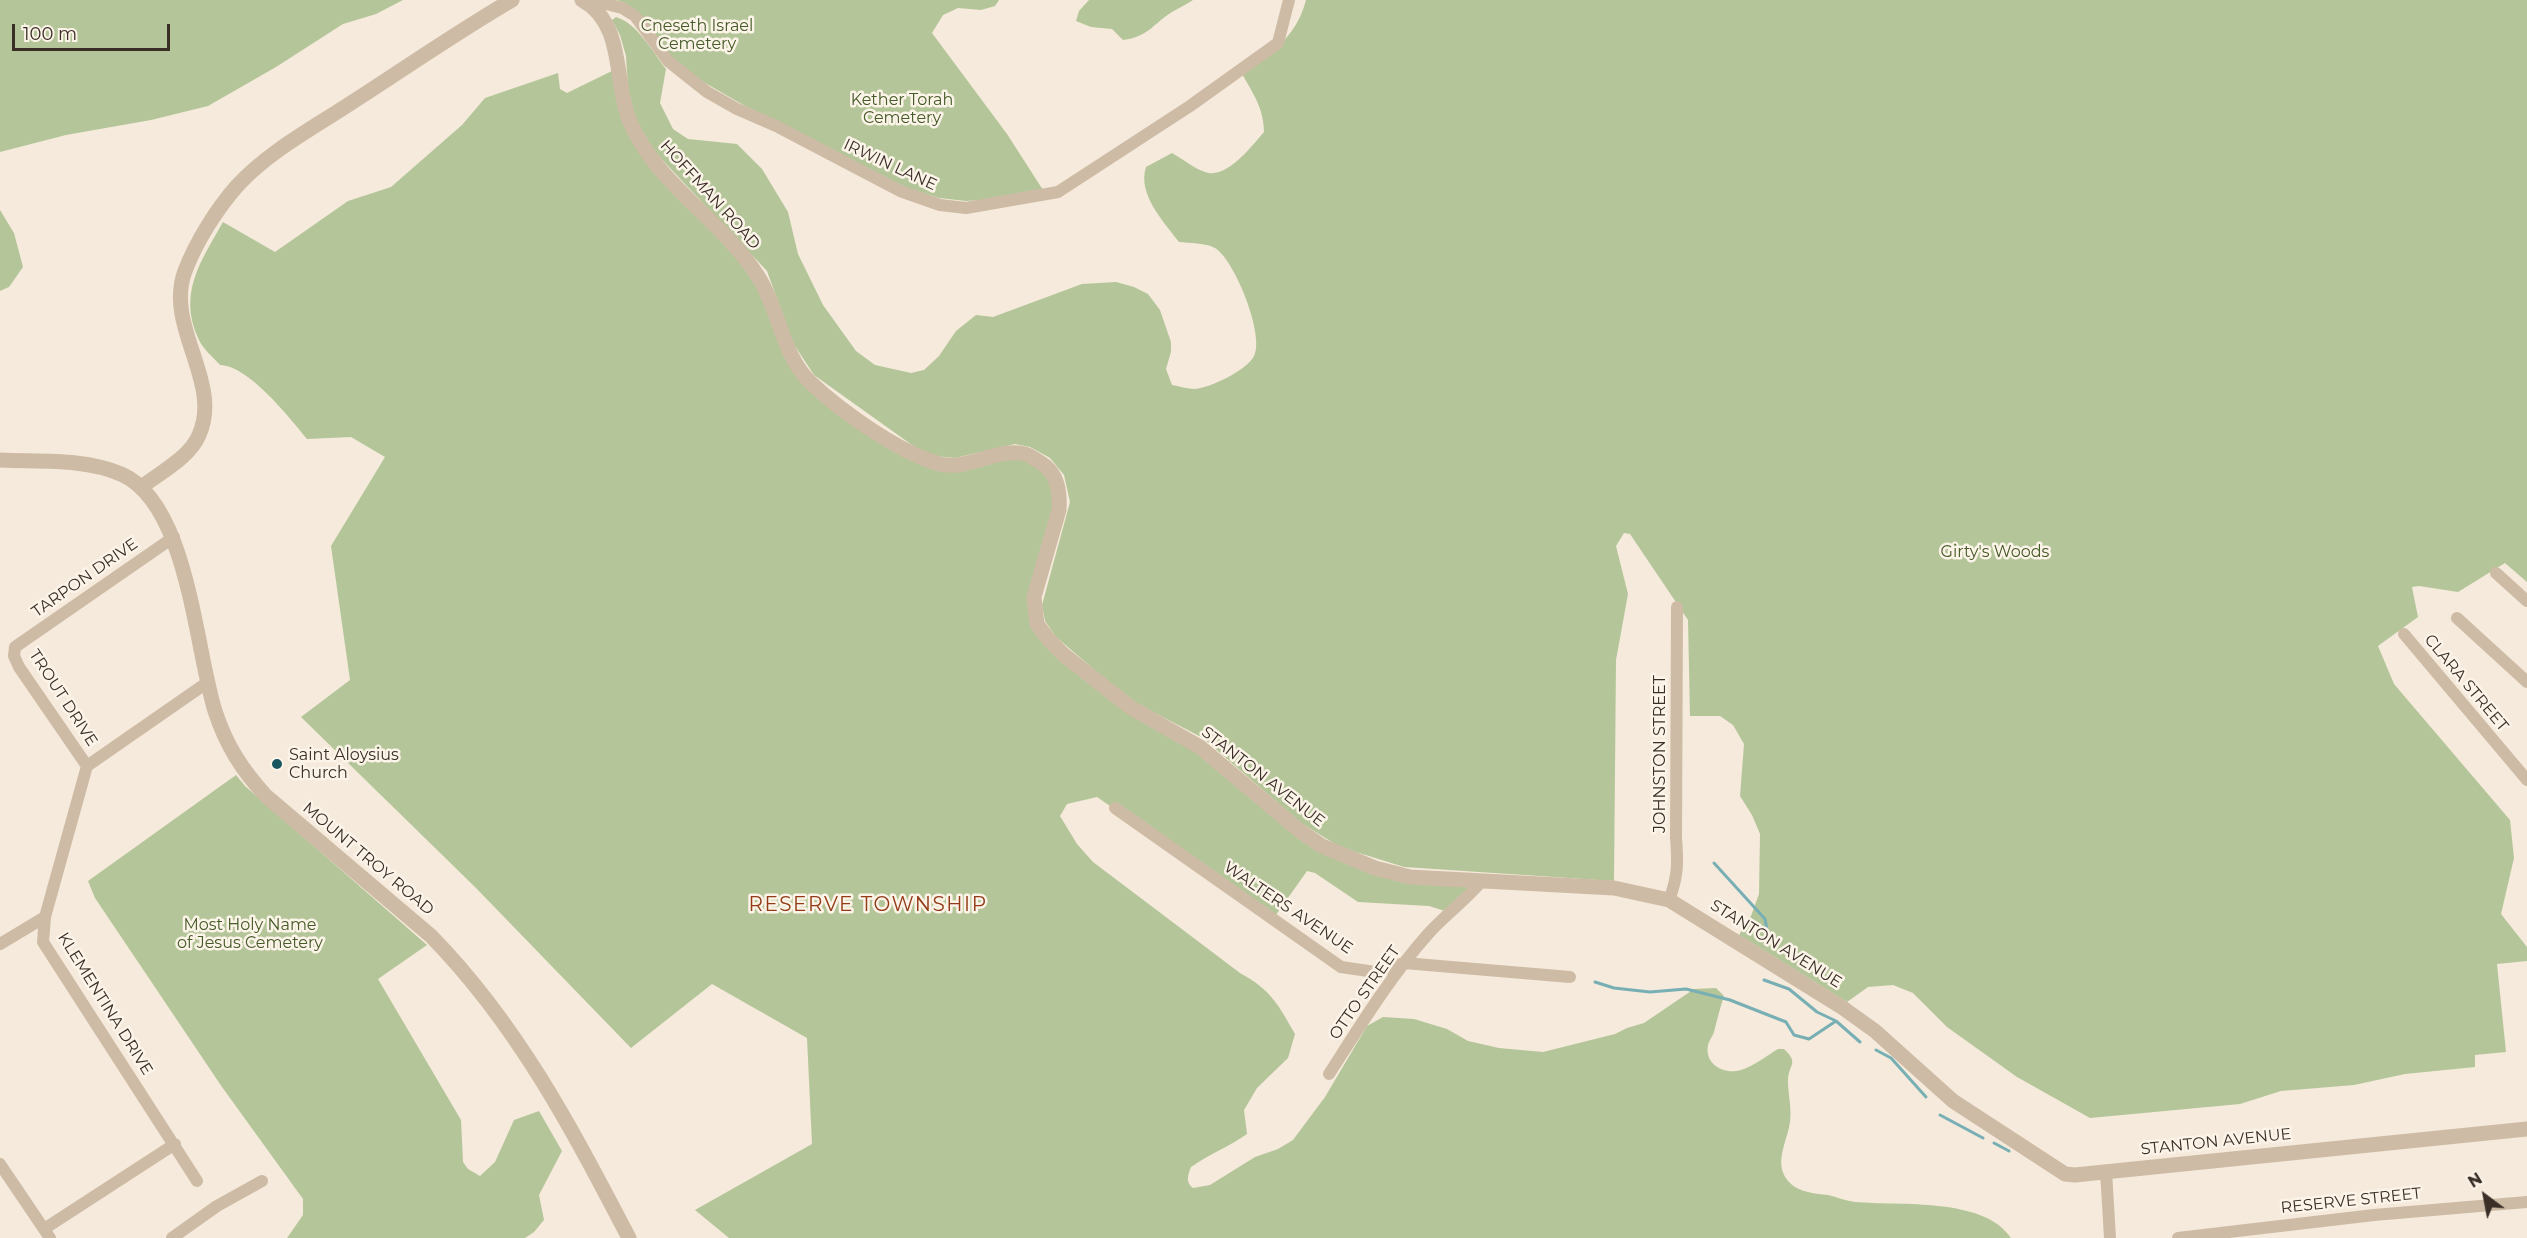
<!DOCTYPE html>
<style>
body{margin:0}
#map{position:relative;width:2527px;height:1238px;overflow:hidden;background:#f5eadb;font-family:Montserrat,sans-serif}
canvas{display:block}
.north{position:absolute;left:2455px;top:1166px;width:60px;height:60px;-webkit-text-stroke:4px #fcf4e8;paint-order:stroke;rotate:328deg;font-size:16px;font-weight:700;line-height:24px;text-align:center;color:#3a2e27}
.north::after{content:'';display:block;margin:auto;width:21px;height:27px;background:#3a2e27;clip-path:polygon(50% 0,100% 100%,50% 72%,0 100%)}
.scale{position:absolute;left:12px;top:24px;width:158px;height:27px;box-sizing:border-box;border:3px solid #3a2e27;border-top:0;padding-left:8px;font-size:18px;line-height:21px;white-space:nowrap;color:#3a2e27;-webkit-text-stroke:4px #fcf4e8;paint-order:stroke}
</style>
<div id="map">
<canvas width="2527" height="1238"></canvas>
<div class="north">N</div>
<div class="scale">100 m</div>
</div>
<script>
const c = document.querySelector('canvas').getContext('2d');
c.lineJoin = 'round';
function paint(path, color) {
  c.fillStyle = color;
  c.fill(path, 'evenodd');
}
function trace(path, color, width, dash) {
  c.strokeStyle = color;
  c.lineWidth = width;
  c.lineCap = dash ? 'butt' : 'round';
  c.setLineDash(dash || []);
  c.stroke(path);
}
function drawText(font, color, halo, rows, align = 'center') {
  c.font = font + ' Montserrat,sans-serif';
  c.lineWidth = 5;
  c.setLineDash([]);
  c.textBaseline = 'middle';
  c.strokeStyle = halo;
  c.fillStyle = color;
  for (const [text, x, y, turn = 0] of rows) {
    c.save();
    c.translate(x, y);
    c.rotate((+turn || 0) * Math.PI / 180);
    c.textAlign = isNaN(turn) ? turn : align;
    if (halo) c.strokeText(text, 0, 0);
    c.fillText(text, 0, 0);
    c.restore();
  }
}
const green = new Path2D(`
 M0,0H403L376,14L343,24L276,67L208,106L151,120L66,135L0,152Z
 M616,0H999L995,6L981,10L958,8L943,15L932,33L1007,134L1043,190L998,199L966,201L939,198L907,188L752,110L693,76L672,60L625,3Z
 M1089,0H1193C1187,4 1179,8 1172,12C1153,24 1148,37 1123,40L1112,29L1091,27L1076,21L1079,11Z
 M1306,0H2527V582L2505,563L2458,592L2419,586L2412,587L2418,617L2378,646L2394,684L2510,820L2514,858L2501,914L2527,947V961L2497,964L2506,1052L2475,1055V1067L2405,1074L2354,1085L2281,1091L2240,1104L2090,1118L2017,1077L1947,1027L1913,993L1893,985L1868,987L1847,1002L1739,935L1751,916L1759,894L1760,834L1752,815L1740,796L1744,744L1733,725L1720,716H1690L1688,620L1630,534L1624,533L1616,546L1628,594L1616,660L1614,881L1404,867L1340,847L1301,823L1203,738L1130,700L1056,637L1045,621L1042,605L1070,502L1064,475L1050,458L1030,447L1015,444L955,458L935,456L919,450L814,375L793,343L767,271L651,148L635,119L628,88L626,56L620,35L612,20L616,17C637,23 653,52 666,69L660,103L673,129L688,139L737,144L762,169L788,212L798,254L823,305L856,351L875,365L911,373L924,370L939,356L956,331L976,315L993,317L1082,284L1116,282L1134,287L1148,294L1160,310L1171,342V352L1166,369L1172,385C1179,386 1187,389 1195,389C1210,388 1247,370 1254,356C1265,336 1235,260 1215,248C1206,243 1189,243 1179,242C1164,222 1137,194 1146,167L1172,153C1183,159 1193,168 1205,172C1226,180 1252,146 1264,132C1264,109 1253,93 1242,74C1272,52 1296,38 1306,0Z
 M618,68L635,133L737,248L809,381L935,463L1026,454L1058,484L1034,597L1037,624L1156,721L1300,831L1375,868L1481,882L1451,913L1429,906L1358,902L1315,873L1307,871L1273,919L1097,797L1067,804L1060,816L1077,844L1093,862L1240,973C1271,990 1278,1004 1295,1034L1288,1058L1257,1088L1244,1110L1247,1134C1229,1147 1209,1154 1191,1167C1188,1175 1185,1182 1193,1188L1210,1185L1255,1157L1278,1149L1293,1140L1325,1097L1367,1026L1383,1017L1414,1019L1447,1029L1468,1041L1499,1048L1543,1052L1615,1034L1627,1028L1644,1023L1694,989L1716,988L1724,996C1720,1008 1717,1020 1714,1032C1713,1036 1709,1040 1708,1045C1704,1065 1725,1075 1741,1070C1754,1066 1766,1056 1778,1049H1784C1800,1064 1788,1064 1788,1081C1788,1095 1792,1108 1790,1122C1787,1143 1772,1165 1790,1183C1798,1192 1817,1194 1828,1195C1837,1197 1846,1201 1855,1202C1900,1206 1984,1197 2011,1238H729L695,1210L812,1144L807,1038L712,984L631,1048L475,887L301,717L350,680L331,546L385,457L351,437L307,439C289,417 249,366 220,365C213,357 203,349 199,340C177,294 201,261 223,222L275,252L348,201L391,187L462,125L485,98L558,73L560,89L567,93Z
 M0,210L14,233L23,267L9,287L0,291Z
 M236,775L245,786L427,945L378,979L461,1120L463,1162L468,1169L480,1176L495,1162L514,1120L539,1111L562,1151L539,1195L544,1220L534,1232L525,1238H287L303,1215V1199L222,1087L95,898L88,881Z`);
const stream = new Path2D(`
 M1714,863L1765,919L1769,941
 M1764,980L1789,989L1817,1012L1836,1021L1860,1042
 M1595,982L1614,988L1650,992L1686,989L1730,1000L1786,1022L1794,1035L1809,1039L1836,1021
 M1876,1050L1891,1058L1926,1097
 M1940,1115L1983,1138
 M1994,1143L2009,1151`);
const minor = new Path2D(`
 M592,6L606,4L622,8L635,16L668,61L707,92L737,109L776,126L900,191L940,205L966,208L1058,192L1190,106L1278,43L1289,0
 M2496,573L2527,601
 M2457,618L2527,682
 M2404,634L2527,780
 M87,766L19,667L14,656L15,647L174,537
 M1115,808L1341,967L1375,972L1404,963L1570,977
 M1669,900C1678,877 1678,863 1676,838L1677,607
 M0,944L45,917
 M1329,1074C1360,1026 1390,977 1428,934C1445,915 1465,901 1481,882
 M0,1164L50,1238
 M2106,1171L2110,1238
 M197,1181L43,942L45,917L87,766L208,682
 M44,1229L175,1144
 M172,1238L217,1206L262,1181
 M2178,1238L2374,1215L2527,1202`);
const tertiary = new Path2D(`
 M582,0C626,24 613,82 630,122C657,185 723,220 759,278C779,310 782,355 811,383C842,412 896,450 936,463C966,473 995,447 1025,454C1030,455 1036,460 1041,463C1058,473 1060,492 1059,510L1034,597L1037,624L1049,640L1064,655L1130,707L1200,747L1300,831L1322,846L1375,868L1410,877L1614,888L1669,900L1843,1008L1875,1031L1953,1101L2065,1174L2075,1175L2527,1129
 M0,460C39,462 84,458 121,474C188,503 195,647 215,711C226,745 242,770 266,796L431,936C518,1025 572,1129 629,1238
 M143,486C161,472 190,457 199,435C223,382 164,326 185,271C196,242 216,210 237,186C268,152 313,128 351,103C404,69 457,32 512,0`);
const markers = [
 [277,764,6,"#185760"]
];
const parkNames = [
 ["Cneseth Israel",697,26],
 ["Cemetery",697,44],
 ["Kether Torah",902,100],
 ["Cemetery",902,118],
 ["Girty's Woods",1995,552],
 ["Most Holy Name",250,925],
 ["of Jesus Cemetery",250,943]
];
const streetNames = [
 ["IRWIN LANE",890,165,25],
 ["HOFFMAN ROAD",710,195,48],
 ["TARPON DRIVE",85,578,-35],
 ["CLARA STREET",2466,683,50],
 ["TROUT DRIVE",63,698,57],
 ["JOHNSTON STREET",1660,754,-90],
 ["STANTON AVENUE",1263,777,38],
 ["MOUNT TROY ROAD",368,859,40],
 ["WALTERS AVENUE",1288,908,34],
 ["STANTON AVENUE",1776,944,32],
 ["OTTO STREET",1365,993,-55],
 ["KLEMENTINA DRIVE",105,1004,58],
 ["STANTON AVENUE",2216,1142,-6],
 ["RESERVE STREET",2351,1201,-6]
];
const poiNames = [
 ["Saint Aloysius",289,755],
 ["Church",289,773]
];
const quarterNames = [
 ["RESERVE TOWNSHIP",868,905]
];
paint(green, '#b4c699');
trace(stream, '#77afb5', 3);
trace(minor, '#cebba5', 12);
trace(tertiary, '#cebba5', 15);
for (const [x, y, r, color] of markers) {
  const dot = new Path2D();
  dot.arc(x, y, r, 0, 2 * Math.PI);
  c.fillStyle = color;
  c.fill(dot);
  trace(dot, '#fcf4e8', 2);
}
drawText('16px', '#455b28', '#fcf4e8', parkNames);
drawText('16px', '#3a2e27', '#fcf4e8', streetNames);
drawText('16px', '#3a2e27', '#fcf4e8', poiNames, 'left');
c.letterSpacing = '1.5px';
drawText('20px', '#923c17', '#fcf4e8', quarterNames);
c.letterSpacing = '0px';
</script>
